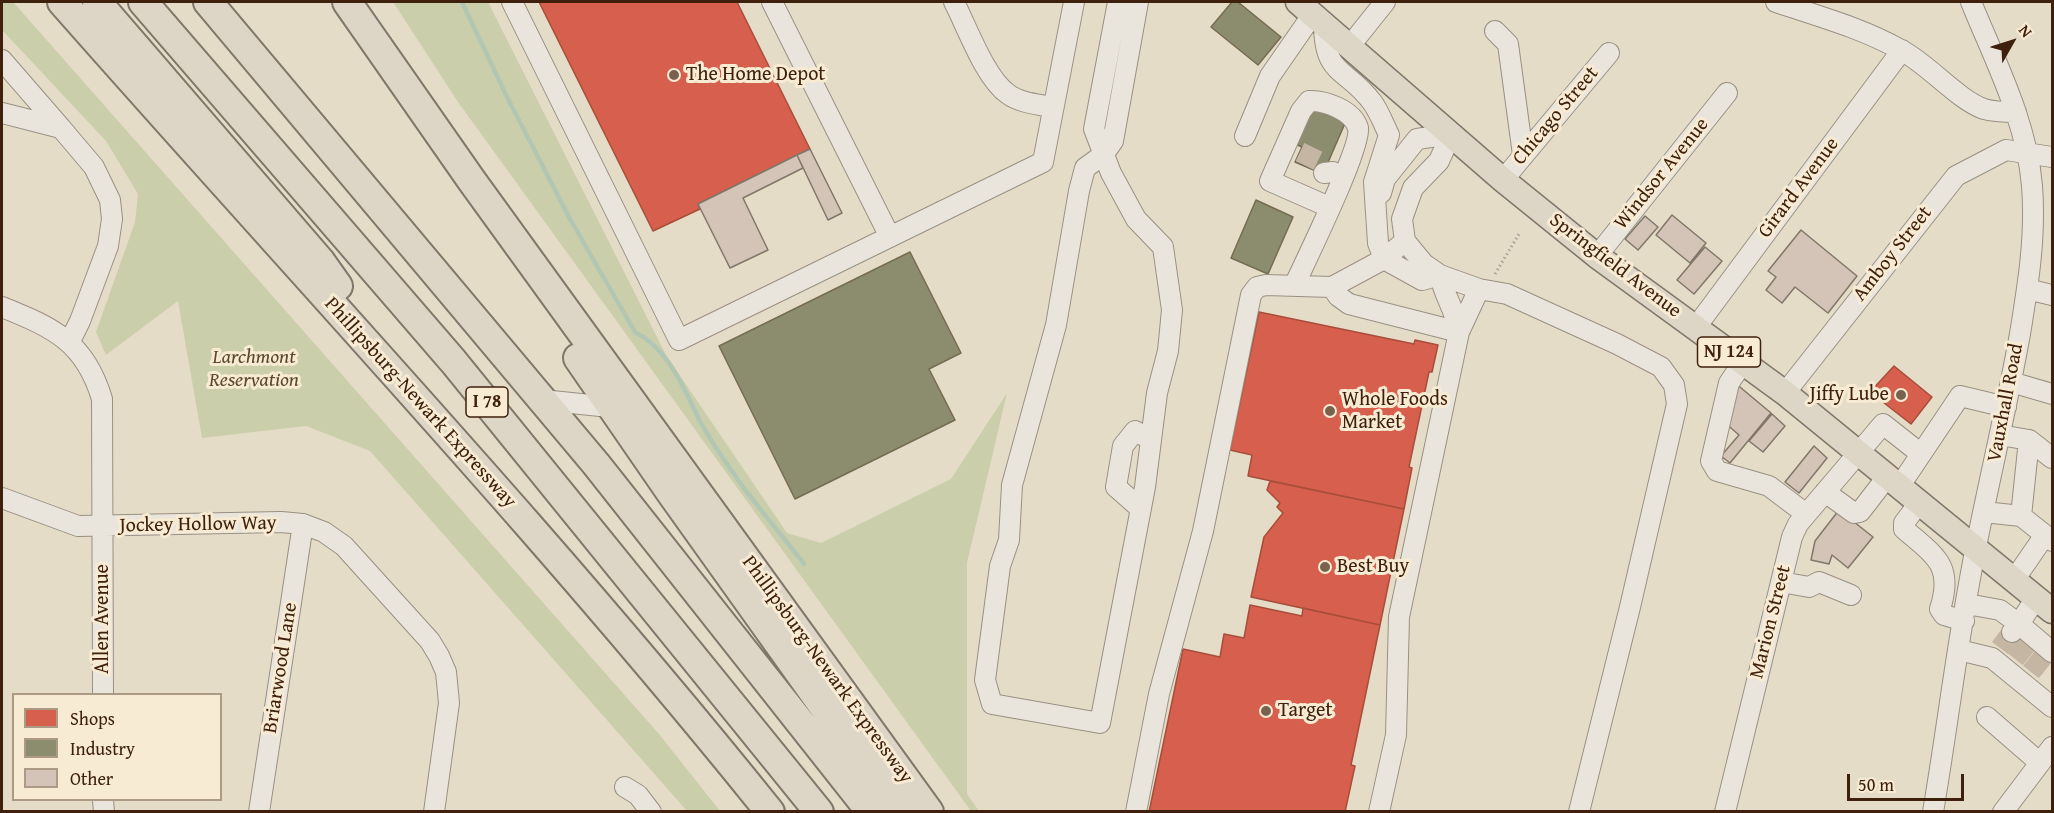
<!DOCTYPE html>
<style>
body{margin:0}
#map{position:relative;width:2054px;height:813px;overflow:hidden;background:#e5dcc8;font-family:"Gentium Book Plus",serif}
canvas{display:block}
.frame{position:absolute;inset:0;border:3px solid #3e200d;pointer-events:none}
.legend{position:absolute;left:12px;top:693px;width:210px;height:108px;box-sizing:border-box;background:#f7ebd3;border:2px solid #ad9a84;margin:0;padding:8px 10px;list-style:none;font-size:18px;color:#3e200d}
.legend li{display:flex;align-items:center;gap:12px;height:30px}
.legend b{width:30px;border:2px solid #ad9a84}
.north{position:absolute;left:1982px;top:12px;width:60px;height:60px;-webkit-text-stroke:4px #f7ebd3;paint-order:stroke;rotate:51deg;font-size:16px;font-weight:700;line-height:24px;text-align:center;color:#3e200d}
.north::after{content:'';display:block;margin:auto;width:21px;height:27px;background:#3e200d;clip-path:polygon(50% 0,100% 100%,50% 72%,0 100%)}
.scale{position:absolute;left:1847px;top:774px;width:117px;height:27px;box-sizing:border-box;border:3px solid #3e200d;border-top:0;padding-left:8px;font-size:18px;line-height:21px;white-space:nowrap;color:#3e200d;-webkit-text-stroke:4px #f7ebd3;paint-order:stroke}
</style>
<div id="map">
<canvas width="2054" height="813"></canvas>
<div class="frame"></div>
<ul class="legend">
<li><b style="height:16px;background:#d6604d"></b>Shops</li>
<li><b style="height:16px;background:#8c8c6e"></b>Industry</li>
<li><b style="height:16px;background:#d4c3b7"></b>Other</li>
</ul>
<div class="north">N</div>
<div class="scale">50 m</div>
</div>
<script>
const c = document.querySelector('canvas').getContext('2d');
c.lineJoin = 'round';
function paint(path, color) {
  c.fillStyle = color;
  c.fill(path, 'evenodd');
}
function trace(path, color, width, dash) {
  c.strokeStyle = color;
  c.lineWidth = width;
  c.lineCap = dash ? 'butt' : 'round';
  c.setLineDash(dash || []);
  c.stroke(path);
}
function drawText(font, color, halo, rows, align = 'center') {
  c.font = font + ' "Gentium Book Plus",serif';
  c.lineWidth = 6;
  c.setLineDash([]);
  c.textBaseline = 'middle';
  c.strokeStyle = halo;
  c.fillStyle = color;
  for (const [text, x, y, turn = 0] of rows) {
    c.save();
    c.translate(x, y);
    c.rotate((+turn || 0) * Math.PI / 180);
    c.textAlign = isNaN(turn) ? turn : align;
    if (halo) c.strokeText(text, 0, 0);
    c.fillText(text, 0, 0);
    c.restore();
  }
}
const green = new Path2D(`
 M2,2L14,3L659,734L720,811H687L370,451L306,426L202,438L178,301L106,355L96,332L135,222L138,194L106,141L2,30Z
 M393,2H488L666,355L787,533L821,543L951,479L1007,393L967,563V794L979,811H971L458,102Z`);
const shops = new Path2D(`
 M539,2H737L810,149L698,204L700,209L653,231Z
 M1259,312L1414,344L1415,340L1438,345L1432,372H1429L1409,467L1412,468L1404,509L1248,476L1252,455L1230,450Z
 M1894,366L1932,397L1911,424L1870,392Z
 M1270,481L1404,509L1380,625L1251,597L1264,537L1283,513L1277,507L1280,503L1267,490Z
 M1250,605L1302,616L1303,608L1380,625L1351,765L1355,766L1345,812H1149L1183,649L1220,657L1224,634L1244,638Z`);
const industry = new Path2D(`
 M1232,2H1238L1281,37L1258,65L1211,27Z
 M1312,106L1346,121L1323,174L1295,162L1302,147L1295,144Z
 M1256,200L1293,217L1268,274L1231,258Z
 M910,252L961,353L929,369L955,420L795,499L719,346Z`);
const stream = new Path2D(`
 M462,2L507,97L570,219L635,332C670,350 684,390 701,423C711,441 724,460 736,477C757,507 782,535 804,564`);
const building = new Path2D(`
 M810,149L842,213L828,220L797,155Z
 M797,155L803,168L743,198L768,250L730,268L698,204Z
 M1672,215L1706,243L1690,263L1656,235Z
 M1645,216L1658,227L1638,250L1625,239Z
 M1801,230L1857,276L1828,313L1795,287L1782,303L1766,290L1776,277L1768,271Z
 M1705,247L1722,261L1694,294L1677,280Z
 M1734,382L1771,413L1730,463L1721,456L1739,435L1724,422Z
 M1772,414L1785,426L1763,452L1749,441Z
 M1814,446L1827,458L1799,493L1785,482Z
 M1839,510L1873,537L1848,568L1832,555L1829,564L1811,560L1815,541Z`);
const minorTunnel = new Path2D(`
 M1300,152L1327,165
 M2000,648L2012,632
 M2015,659L2027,644
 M2031,672L2043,657`);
const path = new Path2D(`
 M1495,274L1519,234`);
const minor = new Path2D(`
 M512,2L679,340L1043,162L1074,2
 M772,2L890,237
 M954,2C967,27 985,78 1008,94C1020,103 1037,104 1052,107
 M1118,2L1094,129L1111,173L1136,219L1163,247L1172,310L1168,351L1157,393L1145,487L1100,723L992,704L985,680L1000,566L1009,540L1012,485L1056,325L1079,191L1085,168L1103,155L1113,141L1138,2
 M1776,2C1818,16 1862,28 1901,50C1928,64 1958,100 1984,109C1994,112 2005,112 2016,112
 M1324,23C1324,77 1346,67 1372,102C1379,111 1384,125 1389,135L1374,182L1378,243L1384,259L1422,280L1440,275
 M1495,31L1508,44L1523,155
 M1349,47L1385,2
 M2,60L61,128
 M2,113L61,128L94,167L110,200L112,219L108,246L80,321L70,341
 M1451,134L1439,161L1413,188L1402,219L1405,241L1424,264L1440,275L1479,289L1507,294L1617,344L1661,367L1674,385L1677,404L1630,607L1579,812
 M1245,136L1270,76L1313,14
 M1324,173L1333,172
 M1503,180L1609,53
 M1381,193L1385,179L1417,139L1451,134
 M1597,256L1727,93
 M1440,275C1444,297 1455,308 1459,332
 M1294,286C1305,262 1362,146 1358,128C1353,110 1324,100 1309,101L1301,111L1270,181L1329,207
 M1332,287L1338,296L1349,304L1459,332
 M2027,289L2052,295
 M2,307C54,328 85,342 102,399L103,694
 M1696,327L1902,50
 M1743,362L1729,383L1711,461L1717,471L1769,486L1806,514
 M2011,382L2052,394
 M1785,393L1956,176L2006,150L2052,157
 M542,400L610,407
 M2000,435L2029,440L2052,458
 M1899,487L1960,396L2006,407
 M1825,492L1854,513L1860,512L1887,477
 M2,498L78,526L281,522L303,524L324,532L344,546L430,641L439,656L446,672L449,703L434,812
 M1919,503L1904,523V529C1935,556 1954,565 1940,609L1944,615L1964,621
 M1141,509L1116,487L1123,446L1135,431L1150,439
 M1984,512L2021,516L2045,535
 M2021,516L2029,440
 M2014,580L2045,535L2052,541
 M1781,582L1809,587L1819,582L1851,595
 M2036,598L2019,624L2052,652
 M1967,604L2000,610L2019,624L2012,632
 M1959,650L1992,658L2052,707
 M1987,717L2040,763
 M625,787L638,795L651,812
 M103,800L104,812
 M259,812L303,524
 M1136,812L1159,694L1203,531L1251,295L1257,287L1266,285L1332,287L1384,259L1405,241
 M1379,812L1396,735L1399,617L1459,332L1479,289
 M1725,812L1792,537L1798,524L1883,424L1921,454
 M1933,812C1948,724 1958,635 1976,547C1990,476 2007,406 2020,334C2028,285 2036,236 2032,186C2027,122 1995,61 1971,2
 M2003,812L2052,747`);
const major = new Path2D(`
 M1298,2L1503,180L1597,256L1785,393L2052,611`);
const highway = new Path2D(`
 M62,2C299,271 545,532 770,812
 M97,2L321,262L338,286
 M143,2L453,361L819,812
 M208,2L596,464L871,812
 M347,2L472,181L929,812
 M578,358L671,493L899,812`);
const markers = [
 [674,75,6,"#78624e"],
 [1901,395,6,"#78624e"],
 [1330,411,6,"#78624e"],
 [1325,567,6,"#78624e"],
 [1266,711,6,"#78624e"]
];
const shields = [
 [1729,352,63],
 [487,402,42]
];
const shieldNames = [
 ["NJ 124",1729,352],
 ["I 78",487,402]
];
const poiNames = [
 ["The Home Depot",686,75],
 ["Jiffy Lube",1889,395,"right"],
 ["Whole Foods",1342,400],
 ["Market",1342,423],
 ["Best Buy",1337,567],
 ["Target",1278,711]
];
const streetNames = [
 ["Chicago Street",1556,116,-50],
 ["Windsor Avenue",1662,174,-51],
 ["Girard Avenue",1799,188,-53],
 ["Amboy Street",1893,254,-52],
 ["Springfield Avenue",1615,266,37],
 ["Phillipsburg-Newark Expressway",420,403,48],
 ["Vauxhall Road",2006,403,-79],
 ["Jockey Hollow Way",198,525,-1],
 ["Allen Avenue",103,619,-90],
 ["Marion Street",1771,622,-76],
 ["Briarwood Lane",281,668,-81],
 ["Phillipsburg-Newark Expressway",827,670,54]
];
const parkNames = [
 ["Larchmont",254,358],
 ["Reservation",254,381]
];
paint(green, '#cbceab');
paint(shops, '#d6604d');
trace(shops, '#a84d3a', 1.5);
paint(industry, '#8c8c6e');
trace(industry, '#756c51', 1.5);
trace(stream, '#b2c7b3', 4.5);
paint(building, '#d4c3b7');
trace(building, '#80776a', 1.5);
trace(minorTunnel, '#c4b6a3', 20, [20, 10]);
trace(minor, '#999082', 22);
trace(major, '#80776a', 27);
trace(highway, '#80776a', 32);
trace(path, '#aaa399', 3, [1.5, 3]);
trace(minor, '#eae5dc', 20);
trace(major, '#ddd5c6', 24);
trace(highway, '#ddd5c6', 28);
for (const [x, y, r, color] of markers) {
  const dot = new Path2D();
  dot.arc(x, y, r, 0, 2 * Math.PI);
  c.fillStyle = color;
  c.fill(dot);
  trace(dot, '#f7ebd3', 2);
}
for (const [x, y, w] of shields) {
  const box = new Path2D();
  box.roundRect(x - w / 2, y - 15, w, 30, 4.5);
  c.fillStyle = '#f7ebd3';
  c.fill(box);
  trace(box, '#3e200d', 1.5);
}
drawText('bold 18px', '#3e200d', null, shieldNames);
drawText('20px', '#3e200d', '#f7ebd3', poiNames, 'left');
drawText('20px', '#3e200d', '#f7ebd3', streetNames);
drawText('italic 20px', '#5c492e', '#f7ebd3', parkNames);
</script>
